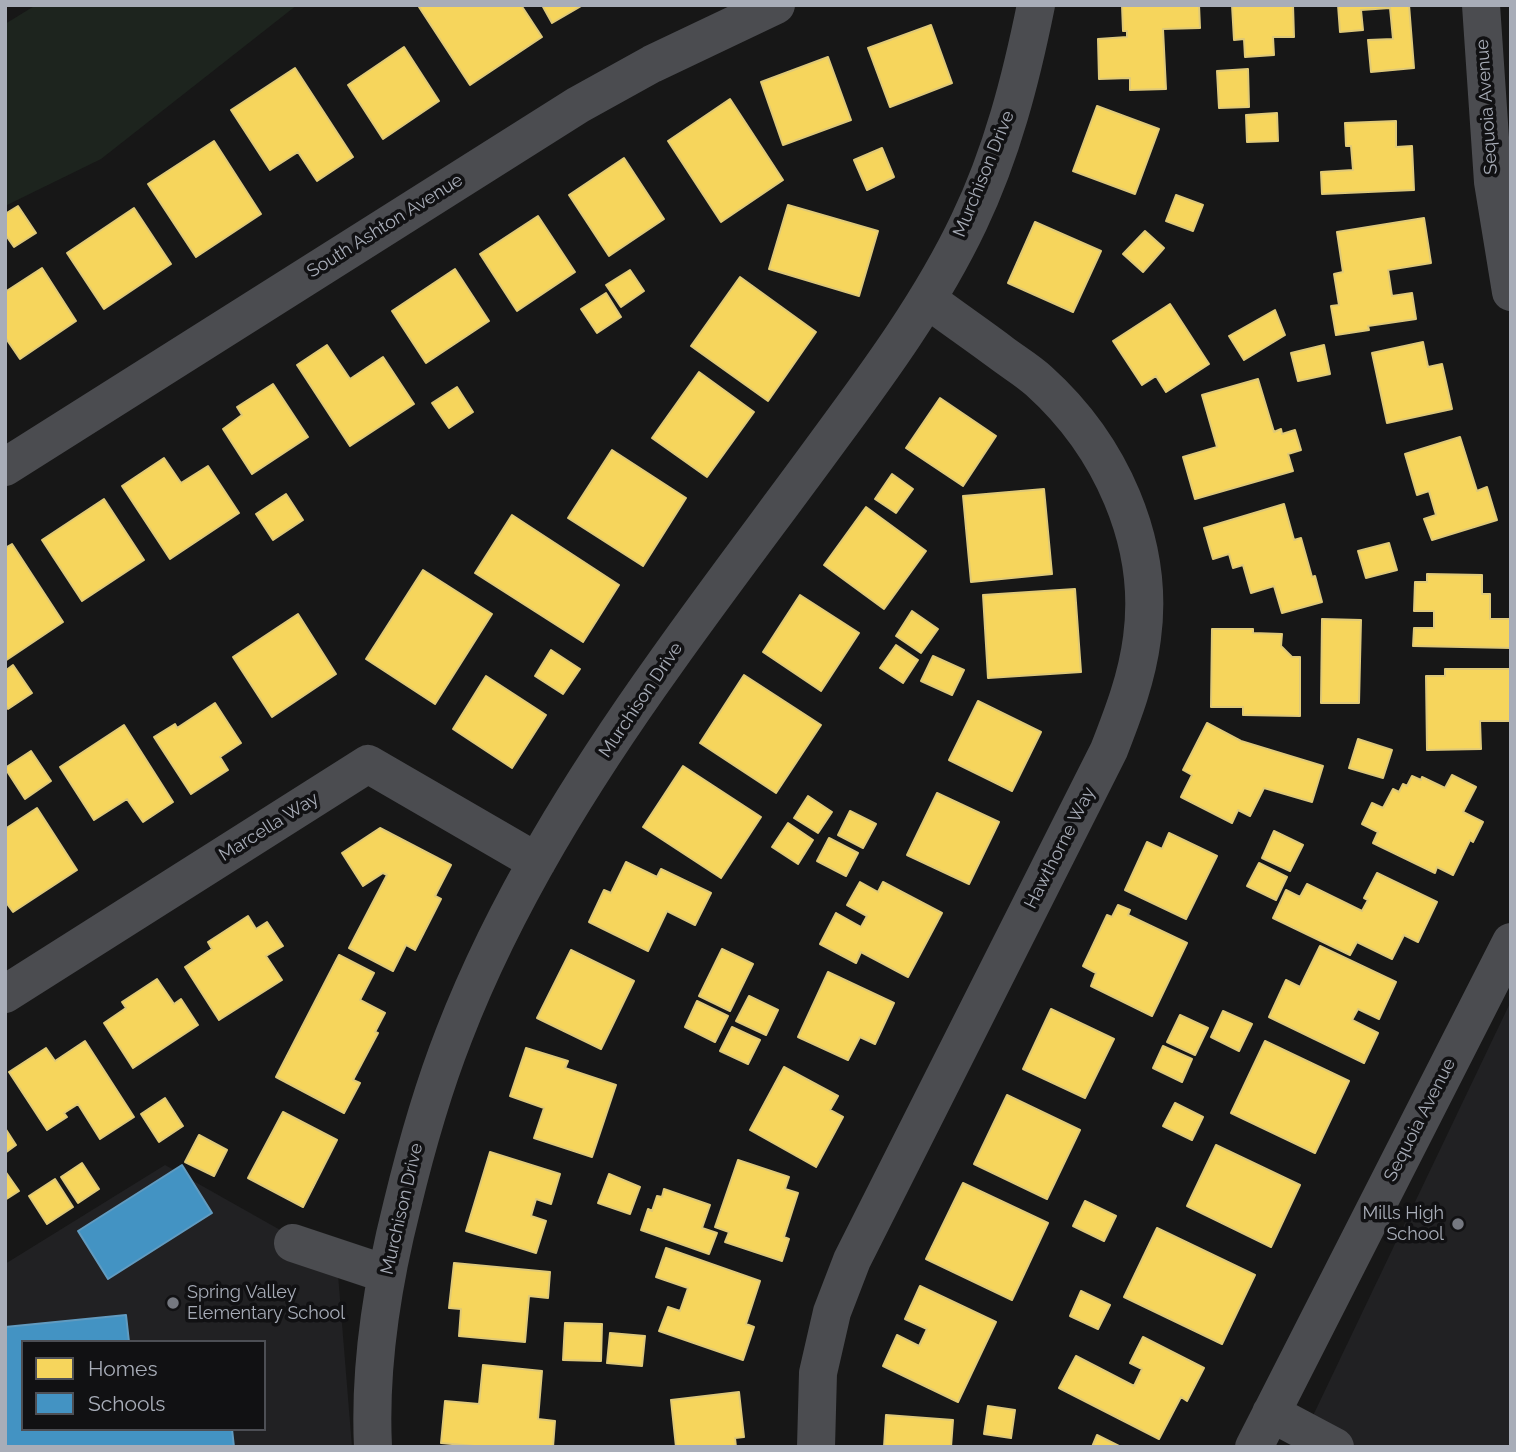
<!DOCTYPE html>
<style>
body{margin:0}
#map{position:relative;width:1516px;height:1452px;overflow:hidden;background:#171717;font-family:Raleway,sans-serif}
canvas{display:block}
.frame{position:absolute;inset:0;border:7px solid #a8adb8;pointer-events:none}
.legend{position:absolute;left:21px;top:1340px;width:245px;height:91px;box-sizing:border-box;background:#111113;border:2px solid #4d4f55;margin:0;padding:9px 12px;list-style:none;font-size:21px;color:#a8adb8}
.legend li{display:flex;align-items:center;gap:14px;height:35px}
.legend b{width:35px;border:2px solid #4d4f55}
</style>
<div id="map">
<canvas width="1516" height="1452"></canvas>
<div class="frame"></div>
<ul class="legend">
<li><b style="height:19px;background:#f6d55c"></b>Homes</li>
<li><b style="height:19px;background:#4393c3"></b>Schools</li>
</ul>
</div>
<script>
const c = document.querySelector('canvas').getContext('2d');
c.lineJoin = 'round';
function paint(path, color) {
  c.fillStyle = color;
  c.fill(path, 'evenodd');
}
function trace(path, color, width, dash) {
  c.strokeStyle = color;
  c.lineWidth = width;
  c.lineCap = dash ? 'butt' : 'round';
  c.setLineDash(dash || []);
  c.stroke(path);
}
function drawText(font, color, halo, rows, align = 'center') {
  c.font = font + ' Raleway,sans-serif';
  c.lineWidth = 7;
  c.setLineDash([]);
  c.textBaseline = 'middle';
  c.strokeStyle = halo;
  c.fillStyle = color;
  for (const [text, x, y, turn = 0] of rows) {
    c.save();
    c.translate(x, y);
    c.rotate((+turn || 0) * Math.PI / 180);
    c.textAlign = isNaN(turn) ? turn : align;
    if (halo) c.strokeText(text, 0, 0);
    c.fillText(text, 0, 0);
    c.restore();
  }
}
const built = new Path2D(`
 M1511,1001V1447H1298Z
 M165,1165L337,1262L352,1447H5V1264ZM23,1342H264V1429H23Z`);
const green = new Path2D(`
 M36,5H297L101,159L5,206V24Z`);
const homes = new Path2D(`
 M422,5H521L542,37L470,85L419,7Z
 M542,5H583L552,23Z
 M1122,5H1199L1200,28L1163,29L1166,89L1130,90V78L1099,79L1098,39L1127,37V31H1123Z
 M1232,5H1293L1294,37H1273L1274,55L1245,57L1244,39L1234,40Z
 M1338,5H1409L1414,68L1371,72L1368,40L1393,39L1390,8L1361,10L1363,30L1340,32Z
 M931,25L952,83L890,107L868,48Z
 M404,47L439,101L383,139L348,85Z
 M828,57L851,120L783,145L761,82Z
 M295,68L353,157L317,181L298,152L270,170L231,110Z
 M1248,69L1249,107L1219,108L1217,71Z
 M730,99L783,180L721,222L668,141Z
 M1097,106L1159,129L1135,194L1073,171Z
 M1277,113L1278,141L1247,142L1246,115Z
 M1396,121V147L1412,146L1414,190L1322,194L1321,172L1353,170L1351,146H1346L1345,123Z
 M214,141L261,214L196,257L148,184Z
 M882,148L894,177L867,190L854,160Z
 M624,158L664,219L609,256L569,195Z
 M1176,195L1203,205L1193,231L1166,221Z
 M788,205L878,231L859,296L769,269Z
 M18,206L36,233L14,247L5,234V214Z
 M134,208L171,264L104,309L67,253Z
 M538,216L575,272L517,311L480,254Z
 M1424,218L1431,263L1388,270L1392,296L1412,293L1416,319L1368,326L1369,330L1336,335L1331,306L1339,305L1334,274L1343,272L1337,232Z
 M1035,222L1101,251L1073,312L1008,283Z
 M1145,231L1164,248L1143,272L1123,254Z
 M42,268L76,321L20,359L5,337V292Z
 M455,269L489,321L426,363L392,311Z
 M630,270L644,291L621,307L606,285Z
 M740,277L816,332L768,401L691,346Z
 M606,293L621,317L597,333L581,309Z
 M1170,304L1209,364L1166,392L1156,376L1142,385L1113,341Z
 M1275,310L1285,335L1244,360L1229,336Z
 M1423,342L1428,367L1442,364L1452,409L1387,423L1372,353Z
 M327,345L350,379L383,357L414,404L350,446L297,365Z
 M1324,345L1330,374L1298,381L1291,353Z
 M699,372L754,412L707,477L652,438Z
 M1258,379L1274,432L1281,429L1282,434L1295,430L1301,450L1288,454L1293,471L1195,499L1183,457L1217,447L1202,395Z
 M273,384L308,437L252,474L223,429L242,415L237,407Z
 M457,387L473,412L449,428L432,403Z
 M940,398L996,436L963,486L906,448Z
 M1460,437L1477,491L1487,487L1497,520L1432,540L1424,519L1436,515L1429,491L1417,495L1405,454Z
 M612,450L686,498L643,566L568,518Z
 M164,458L181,483L208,466L239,513L170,559L122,486Z
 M892,474L913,489L896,513L875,499Z
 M1044,489L1052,574L971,582L963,496Z
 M286,494L303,520L273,540L256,514Z
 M104,499L144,560L82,601L42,540Z
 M1284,504L1294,540L1301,538L1312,577L1315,576L1322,602L1282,613L1274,586L1251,593L1243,565L1233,568L1229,554L1213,559L1204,528Z
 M866,507L926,551L884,609L824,565Z
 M512,515L619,585L583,642L475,573Z
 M1389,543L1397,570L1366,578L1358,551Z
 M12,544L63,622L5,661V548Z
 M423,570L492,614L435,704L366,659Z
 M1427,574L1482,575V594H1490V619H1511V648L1413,646L1414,628H1434V611H1414L1415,582H1427Z
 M1075,589L1081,672L988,678L983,595Z
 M800,595L859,633L821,691L763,652Z
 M912,611L938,629L921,653L896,636Z
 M298,614L336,674L272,717L233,657Z
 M1322,619L1361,620L1359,703H1321Z
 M1212,629H1253V633L1282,634L1281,646L1292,657H1300V716L1243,715V707H1211Z
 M896,645L918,660L903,683L880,668Z
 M551,650L580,669L563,694L535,676Z
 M933,656L964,670L952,695L921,681Z
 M13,665L32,693L8,709L5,704V671Z
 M1445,669H1511V721H1480L1481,749L1427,750L1426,676H1445Z
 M744,675L821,725L776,793L700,743Z
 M486,676L546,715L512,768L453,729Z
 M978,701L1041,732L1012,791L949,760Z
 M215,703L241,743L220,757L228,770L191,794L154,737L175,724L177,728Z
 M1207,723L1241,741L1323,766L1312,802L1264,788L1250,816L1238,810L1232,823L1181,797L1192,775L1183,770Z
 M124,725L173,802L143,822L127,799L94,820L60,767Z
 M1358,739L1392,750L1383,778L1349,768Z
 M31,751L51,781L25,799L5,768Z
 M683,766L761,817L721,878L643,827Z
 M1452,775L1476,787L1463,812L1483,822L1473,842L1470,840L1453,875L1437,867L1435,873L1373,843L1378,832L1362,824L1372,803L1383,808L1393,789L1399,792L1403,784L1407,786L1412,776L1421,780L1422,777L1445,788Z
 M937,793L999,822L969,884L907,855Z
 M808,796L832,812L818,833L794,818Z
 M37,808L77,870L13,912L5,901V829Z
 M850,811L876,824L863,848L838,835Z
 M788,823L813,840L798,864L772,847Z
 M380,828L451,865L435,896L441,899L415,950L406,945L393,971L349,948L387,875L383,873L363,886L342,853Z
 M1274,831L1303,845L1290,871L1262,858Z
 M1169,833L1217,856L1186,919L1125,890L1147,842L1162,849Z
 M829,838L858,853L846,876L817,861Z
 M626,862L657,877L661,869L711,893L695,925L667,911L648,951L589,922L604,890L611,893Z
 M1259,863L1287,877L1276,900L1247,886Z
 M1377,873L1437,902L1418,942L1404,935L1392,959L1357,942L1350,955L1273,918L1286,890L1300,897L1307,884L1362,911L1368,900L1364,898Z
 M860,882L878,892L883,882L942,913L908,977L861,952L856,963L820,944L836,913L861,927L867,916L847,905Z
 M1118,905L1130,910L1128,915L1187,943L1152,1016L1091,986L1096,973L1083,966L1107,915L1112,917Z
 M248,916L256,929L267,922L283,946L266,956L282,980L219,1020L185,967L212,949L208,942Z
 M1320,946L1396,982L1379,1019L1358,1009L1352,1020L1378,1033L1364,1063L1269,1017L1286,980L1300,987Z
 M722,949L753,964L730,1011L699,996Z
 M571,950L634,981L601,1049L537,1018Z
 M339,955L374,973L360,1000L385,1013L375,1032L378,1033L353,1080L360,1083L344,1113L276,1077Z
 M828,972L894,1003L875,1044L860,1037L848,1060L798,1037Z
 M157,979L174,1004L181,999L198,1025L133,1068L104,1023L126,1008L122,1002Z
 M749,996L778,1010L766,1035L736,1021Z
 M697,1001L728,1016L715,1042L685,1027Z
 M1051,1009L1114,1039L1085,1098L1023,1069Z
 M1223,1011L1252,1024L1239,1051L1211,1037Z
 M1180,1015L1208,1028L1195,1055L1167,1042Z
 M732,1027L760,1040L748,1064L720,1051Z
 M85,1041L134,1117L100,1139L78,1104L64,1113L67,1117L47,1130L9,1072L46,1048L55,1061Z
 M1265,1041L1349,1081L1315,1153L1231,1113Z
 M1163,1046L1192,1059L1182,1082L1153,1068Z
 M526,1048L568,1061L565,1068L616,1085L592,1157L534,1138L544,1108L510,1096Z
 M784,1067L838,1096L830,1110L843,1117L816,1167L750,1130Z
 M1007,1095L1080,1130L1047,1199L974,1164Z
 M165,1098L183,1126L159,1142L141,1114Z
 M1175,1103L1203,1117L1192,1140L1163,1126Z
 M283,1112L337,1140L303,1207L248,1178Z
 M5,1128L16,1145L5,1153Z
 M199,1135L227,1150L214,1176L185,1162Z
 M1216,1145L1300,1185L1271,1247L1187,1206Z
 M490,1152L560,1174L551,1204L536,1199L531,1216L546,1221L536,1253L466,1231Z
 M738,1160L789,1177L785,1189L798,1193L784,1237L789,1239L782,1261L725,1242L729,1232L715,1227Z
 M82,1163L99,1189L78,1203L61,1177Z
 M5,1171L19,1191L5,1200Z
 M609,1174L640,1187L630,1214L598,1203Z
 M55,1179L73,1207L47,1224L29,1196Z
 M963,1183L1048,1223L1012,1300L926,1259Z
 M664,1189L710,1205L702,1228L717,1233L709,1254L641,1230L648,1209L652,1211L657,1196L662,1197Z
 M1085,1201L1116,1216L1104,1241L1073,1226Z
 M1157,1228L1255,1275L1222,1344L1124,1297Z
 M666,1248L760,1281L746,1324L754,1327L743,1360L659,1331L668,1307L680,1311L688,1288L656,1277Z
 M454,1263L550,1272L548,1298L529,1296L525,1342L459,1336L461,1309L449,1308Z
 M920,1286L996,1322L958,1402L883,1366L897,1335L919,1346L927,1329L905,1319Z
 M1081,1291L1110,1305L1098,1329L1070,1316Z
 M565,1323L602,1324L601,1361L563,1360Z
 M610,1333L645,1336L642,1366L607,1363Z
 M1143,1337L1204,1368L1187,1401L1181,1397L1159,1439L1059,1388L1076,1356L1134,1386L1142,1369L1130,1363Z
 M483,1365L542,1371L538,1419L555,1421L553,1447H485L441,1443L445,1401L479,1404Z
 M739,1392L744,1437L735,1438L736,1447H676L671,1400Z
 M988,1406L1015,1410L1011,1438L984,1434Z
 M886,1415L953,1420L951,1447H884Z
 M1097,1435L1121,1447H1092Z`);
const schools = new Path2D(`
 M182,1165L212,1213L108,1279L78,1231Z
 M126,1315L129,1342H23V1429H232L234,1447H5V1327Z`);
const minor = new Path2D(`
 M1481,5L1493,182L1511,292
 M5,467L578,105L652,64L776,5
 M5,994L368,764L537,862
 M293,1243L386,1274
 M1271,1413L1335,1447
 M373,1447C369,1365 382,1285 402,1206C416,1148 432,1091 454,1035C505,903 583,778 666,662C719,587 775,514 829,440C880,371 932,300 969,222C1002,153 1021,79 1036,5
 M816,1447L818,1373L832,1312L852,1260L1109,750C1123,714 1137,678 1142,638C1155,542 1110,445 1039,381C1027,370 1013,362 1000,352C976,334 951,317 927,299
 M1254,1447L1511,942`);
const markers = [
 [1458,1224,7,"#757880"],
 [173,1303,7,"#757880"]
];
const streetNames = [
 ["Sequoia Avenue",1487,107,-94],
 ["Murchison Drive",984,174,-68],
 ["South Ashton Avenue",385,226,-32],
 ["Murchison Drive",641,700,-56],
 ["Marcella Way",269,827,-32],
 ["Hawthorne Way",1060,848,-63],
 ["Sequoia Avenue",1420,1120,-63],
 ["Murchison Drive",402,1209,-77]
];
const poiNames = [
 ["Mills High",1444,1214],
 ["School",1444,1235],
 ["Spring Valley",187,1293,"left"],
 ["Elementary School",187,1314,"left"]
];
paint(built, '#212123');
paint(green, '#1d241e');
paint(homes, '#f6d55c');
trace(homes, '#dfc978', 2);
paint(schools, '#4393c3');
trace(schools, '#619bc0', 2);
trace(minor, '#4b4c50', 38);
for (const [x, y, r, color] of markers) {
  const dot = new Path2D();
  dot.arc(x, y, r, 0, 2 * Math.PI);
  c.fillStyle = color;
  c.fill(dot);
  trace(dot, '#111113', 2.5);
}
drawText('18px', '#a8adb8', '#111113', streetNames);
drawText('18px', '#a8adb8', '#111113', poiNames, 'right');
</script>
